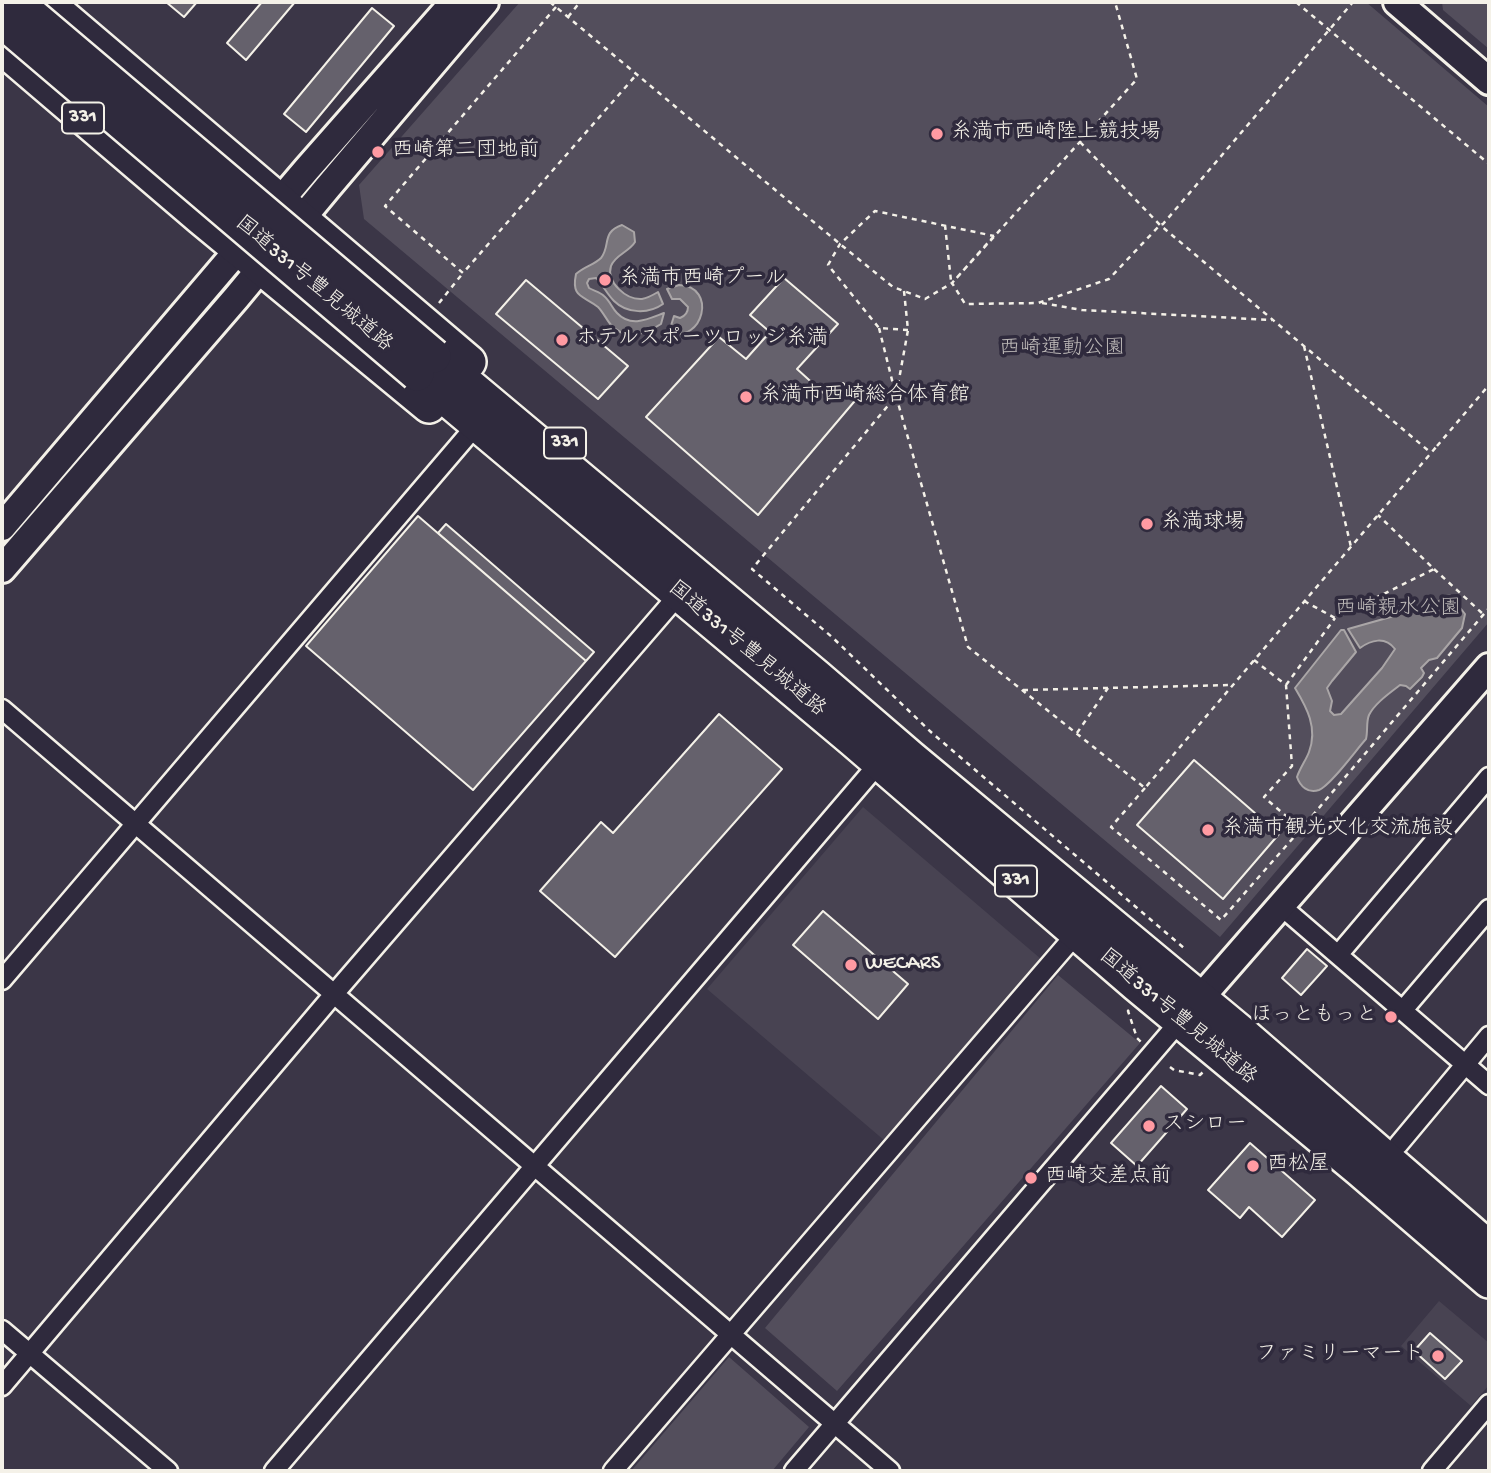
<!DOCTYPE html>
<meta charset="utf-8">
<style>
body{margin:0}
#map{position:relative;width:1491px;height:1473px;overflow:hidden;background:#3b3647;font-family:"Gochi Hand",sans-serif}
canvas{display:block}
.frame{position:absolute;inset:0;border:4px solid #f4f1e8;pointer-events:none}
</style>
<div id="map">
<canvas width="1491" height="1473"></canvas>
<div class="frame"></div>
</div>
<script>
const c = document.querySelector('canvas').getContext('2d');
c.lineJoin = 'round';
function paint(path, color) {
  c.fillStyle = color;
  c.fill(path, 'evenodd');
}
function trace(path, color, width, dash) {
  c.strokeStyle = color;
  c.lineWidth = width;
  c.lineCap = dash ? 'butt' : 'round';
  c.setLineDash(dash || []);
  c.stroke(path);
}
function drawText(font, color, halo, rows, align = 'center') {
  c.font = font + ' "Gochi Hand","Klee One",sans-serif';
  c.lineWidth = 7;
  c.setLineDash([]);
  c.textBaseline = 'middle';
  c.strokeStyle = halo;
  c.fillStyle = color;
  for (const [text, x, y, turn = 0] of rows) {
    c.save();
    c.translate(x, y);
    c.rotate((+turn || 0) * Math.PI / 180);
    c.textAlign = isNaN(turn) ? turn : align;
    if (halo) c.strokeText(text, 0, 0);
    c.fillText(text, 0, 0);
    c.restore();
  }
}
const built = new Path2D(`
 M863,807L1041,959L885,1141L707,989Z
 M1439,1301L1489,1343V1385L1471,1406L1401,1346Z`);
const green = new Path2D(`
 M520,2H1366L1489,107V622L1220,937L364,219L359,185Z
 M1442,2H1489V49L1443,10Z
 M1058,975L1140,1043L837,1391L765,1328Z
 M729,1357L809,1427L772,1471H631Z`);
const water = new Path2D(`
 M622,225L634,232L635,242C629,252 615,255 611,266C606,282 626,300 642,299C648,298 653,295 658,292L663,304C649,314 627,314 614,301C607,294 603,285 596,278L589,279L587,283L589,288C594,291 600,292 604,296C610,301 612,308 617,313C631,328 648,319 664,313L661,324C644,335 626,341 611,325C606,319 603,312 598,307C583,295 571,298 576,274C585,266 594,265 601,258C611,246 601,232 622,225Z
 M679,285C718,286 703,345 669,332L674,316L680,318C685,316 688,313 688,307L680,299H672L667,289Z
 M1450,595L1465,614L1462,628L1437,658L1429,660L1421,668L1424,673L1422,677L1410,689L1406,686L1400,685C1390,693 1375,703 1369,715C1366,722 1368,731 1366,739C1356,750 1331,785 1319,790C1308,794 1300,786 1297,777C1300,768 1306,760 1309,752C1318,728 1307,708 1295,688L1341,630H1344L1356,652L1332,681L1327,688L1332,701L1330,711L1334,715L1341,714L1382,668L1395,649C1385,636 1371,640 1360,648L1348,629L1394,616L1414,605L1420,612H1424L1446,596Z`);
const building = new Path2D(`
 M166,2H197L184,17Z
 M262,2H295L246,60L227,43Z
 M372,8L394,26L306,132L284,114Z
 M784,278L838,324L797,369L829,398L843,383L859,396L758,515L646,417L719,337L746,359L770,332L750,315Z
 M526,280L628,366L598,399L496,314Z
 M418,516L586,661L473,790L306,646Z
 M446,524L594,652L586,661L438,533Z
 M719,714L782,769L615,957L540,891L601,822L613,833Z
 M1194,760L1279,834L1223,899L1137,825Z
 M823,911L908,984L878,1019L793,945Z
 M1307,949L1327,966L1301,995L1282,978Z
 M1161,1086L1187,1109L1137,1166L1111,1143Z
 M1250,1143L1315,1200L1282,1237L1249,1207L1240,1218L1208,1190Z
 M1430,1333L1462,1361L1445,1379L1414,1351Z`);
const path = new Path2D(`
 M550,2L840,244L893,287L925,299L952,283L965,304L1038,303L1109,279L1160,225L1163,224L1353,2
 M1296,2L1489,164
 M556,7L385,206L463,273L637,74
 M568,17L580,2
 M1080,142L1160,225L1430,452
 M945,225L951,281
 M994,236L952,283L1137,79L1115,2
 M904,291L908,330L896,396L752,569L832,637L932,733L1184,948
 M439,303L463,273
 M1042,303L1082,310L1272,320
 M879,328L896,396L968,647L1145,788L1437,446
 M908,330L879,328L828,265L840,244L875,211L994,236
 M1304,346L1351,547
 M1437,446L1489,385
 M1434,569L1483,614
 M1304,601L1335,618L1434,569L1378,515
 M1254,660L1286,685L1292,766L1264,797L1301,829L1489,608
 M1286,685L1335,618
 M1023,690L1232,685
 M1077,733L1108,688
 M1145,788L1111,827L1221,920L1301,829
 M1129,1010L1128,1011L1137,1038L1141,1042
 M1170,1067L1174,1070L1200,1075L1204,1071`);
const street = new Path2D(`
 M2,709L890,1471
 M1281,906L1489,1085
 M1338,955L1489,777
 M2,980L467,436
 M1403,1010L1489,909
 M1398,1145L1489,1036
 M2,1330L168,1471
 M2,1386L334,994L668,607
 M274,1471L879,763
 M613,1471L1077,933
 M794,1471L1180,1021
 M1432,1471L1489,1404`);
const secondary = new Path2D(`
 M1397,2L1489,81
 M2,527L307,169L454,2
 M2,569L236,298L328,187L485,2
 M1189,1011L1489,667`);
const highway = new Path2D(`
 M46,2L469,362
 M2,48L201,218L429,406
 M434,356L817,677L911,758L1238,1030L1489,1248
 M417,374L853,740L1137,985L1359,1169L1489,1281`);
const highwayBridge = new Path2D(`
 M16,2L434,356
 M2,21L417,374`);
const markers = [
 [937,134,7,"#ff9aa2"],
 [378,152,7,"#ff9aa2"],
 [605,280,7,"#ff9aa2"],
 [562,340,7,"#ff9aa2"],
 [746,397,7,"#ff9aa2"],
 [1147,524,7,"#ff9aa2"],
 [1208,830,7,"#ff9aa2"],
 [851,965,7,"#ff9aa2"],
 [1391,1017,7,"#ff9aa2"],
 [1149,1126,7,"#ff9aa2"],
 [1253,1166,7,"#ff9aa2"],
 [1031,1178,7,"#ff9aa2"],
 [1438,1356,7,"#ff9aa2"]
];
const shields = [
 [83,118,42],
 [565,443,42],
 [1016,881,42]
];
const shieldNames = [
 ["331",83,118],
 ["331",565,443],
 ["331",1016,881]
];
const poiNames = [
 ["糸満市西崎陸上競技場",951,134],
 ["西崎第二団地前",392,152],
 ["糸満市西崎プール",619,280],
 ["ホテルスポーツロッジ糸満",576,340],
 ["糸満市西崎総合体育館",760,397],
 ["糸満球場",1161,524],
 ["糸満市観光文化交流施設",1222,830],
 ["WECARS",865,965],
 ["ほっともっと",1377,1017,"right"],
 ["スシロー",1163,1126],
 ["西松屋",1267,1166],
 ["西崎交差点前",1045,1178],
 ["ファミリーマート",1424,1356,"right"]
];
const streetNames = [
 ["国道331号豊見城道路",313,285,40],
 ["国道331号豊見城道路",746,650,40],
 ["国道331号豊見城道路",1177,1018,40]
];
const parkNames = [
 ["西崎運動公園",1062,350],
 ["西崎親水公園",1398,610]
];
paint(built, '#484352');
paint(green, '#534e5c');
paint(water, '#78747b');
trace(water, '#aaa6a7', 2);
paint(building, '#65616c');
trace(building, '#f4f1e8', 2);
trace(street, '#f4f1e8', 23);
trace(secondary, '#f4f1e8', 32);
trace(highway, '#f4f1e8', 38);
trace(path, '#f4f1e8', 2.5, [5, 5]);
trace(street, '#2f2a3d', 18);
trace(secondary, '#2f2a3d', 26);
trace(highway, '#2f2a3d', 33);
trace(highwayBridge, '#f4f1e8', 38, []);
trace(highwayBridge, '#2f2a3d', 33);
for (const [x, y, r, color] of markers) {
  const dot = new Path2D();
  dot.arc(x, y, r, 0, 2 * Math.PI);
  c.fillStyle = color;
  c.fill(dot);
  trace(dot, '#2f2a3d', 2.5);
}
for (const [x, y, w] of shields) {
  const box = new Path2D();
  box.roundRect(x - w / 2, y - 15.5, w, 31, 5);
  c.fillStyle = '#2f2a3d';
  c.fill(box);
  trace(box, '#f4f1e8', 2);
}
drawText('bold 19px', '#f4f1e8', null, shieldNames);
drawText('21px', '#f4f1e8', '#2f2a3d', poiNames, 'left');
drawText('21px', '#f4f1e8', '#2f2a3d', streetNames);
drawText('21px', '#bcb8b7', '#2f2a3d', parkNames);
</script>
